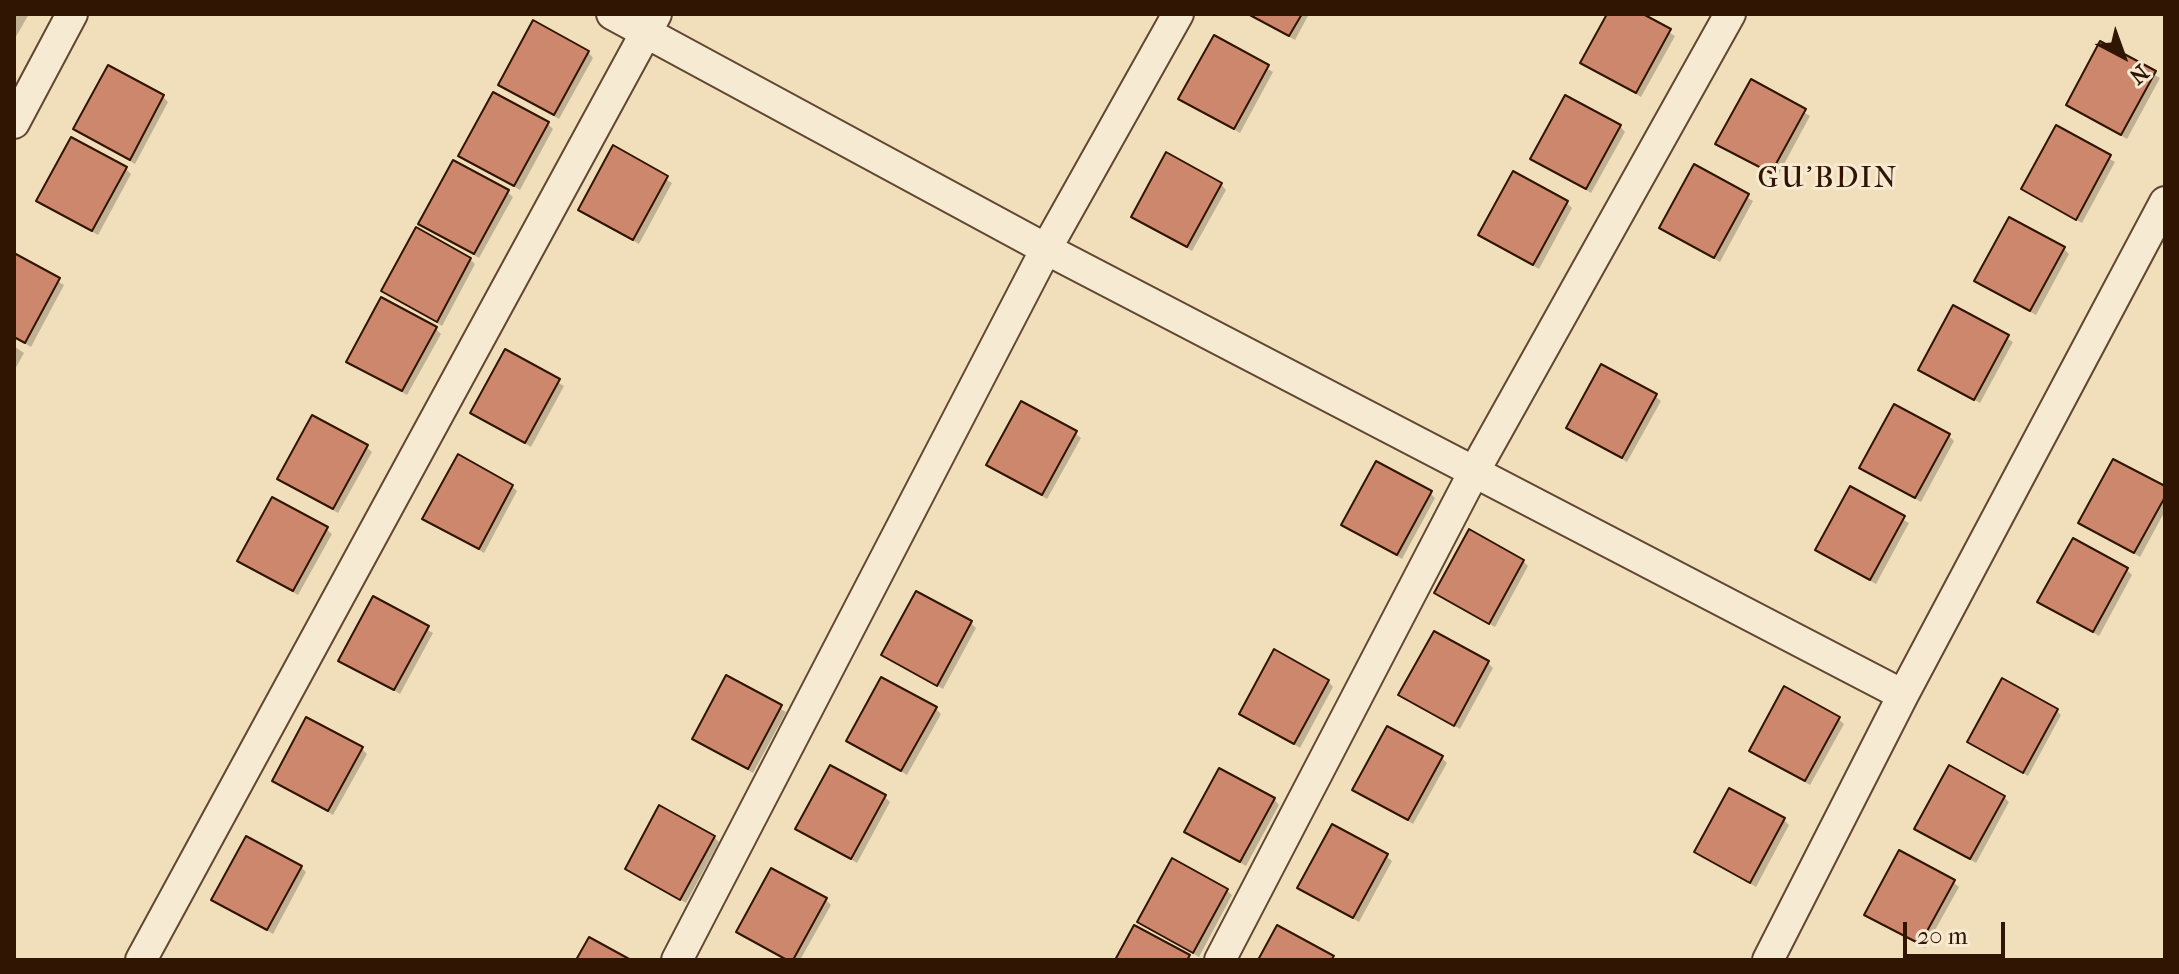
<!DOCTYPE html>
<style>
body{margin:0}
#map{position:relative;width:2179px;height:974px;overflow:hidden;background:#f1debb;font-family:"IM FELL French Canon",serif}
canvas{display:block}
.frame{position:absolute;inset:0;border:16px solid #311503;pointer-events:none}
.north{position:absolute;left:2083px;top:16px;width:80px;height:80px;-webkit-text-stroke:6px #f6ead3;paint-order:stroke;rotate:139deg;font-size:22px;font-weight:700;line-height:32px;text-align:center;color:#311503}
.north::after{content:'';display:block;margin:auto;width:28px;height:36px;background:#311503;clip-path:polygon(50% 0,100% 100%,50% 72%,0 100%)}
.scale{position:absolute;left:1903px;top:922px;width:102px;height:36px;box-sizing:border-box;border:4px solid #311503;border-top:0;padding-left:10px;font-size:24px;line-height:28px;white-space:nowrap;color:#311503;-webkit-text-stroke:6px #f6ead3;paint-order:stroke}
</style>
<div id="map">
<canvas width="2179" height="974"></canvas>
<div class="frame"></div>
<div class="north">N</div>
<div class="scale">20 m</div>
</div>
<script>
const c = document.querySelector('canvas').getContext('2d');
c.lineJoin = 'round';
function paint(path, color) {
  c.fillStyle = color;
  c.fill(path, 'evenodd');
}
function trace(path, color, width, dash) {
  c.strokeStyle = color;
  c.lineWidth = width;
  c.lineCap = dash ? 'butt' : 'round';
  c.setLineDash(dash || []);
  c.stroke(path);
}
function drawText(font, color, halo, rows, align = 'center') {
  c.font = font + ' "IM FELL French Canon",serif';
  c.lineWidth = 6;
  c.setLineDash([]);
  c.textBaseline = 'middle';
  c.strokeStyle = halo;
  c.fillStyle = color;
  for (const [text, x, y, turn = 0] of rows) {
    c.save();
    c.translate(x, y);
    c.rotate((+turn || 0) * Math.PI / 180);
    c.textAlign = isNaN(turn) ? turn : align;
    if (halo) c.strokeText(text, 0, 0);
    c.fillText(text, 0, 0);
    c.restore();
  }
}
const shadow = new Path2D(`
 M14,14H29L14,40Z
 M1246,14H1309L1295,40Z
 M1609,14H1639L1675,36L1641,97L1582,63Z
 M1215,38L1273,72L1240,133L1181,99Z
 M2101,44L2160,78L2127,139L2068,105Z
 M588,52L593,58L559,119L500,85Z
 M1752,82L1810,116L1777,177L1718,143Z
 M163,97L168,102L135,164L76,129Z
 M548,124L553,129L520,190L461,156Z
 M1620,126L1625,132L1591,193L1533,158Z
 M2057,128L2115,162L2082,223L2023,189Z
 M613,148L672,183L639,244L580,210Z
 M1695,166L1753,201L1720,262L1661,227Z
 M126,169L131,174L98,235L39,201Z
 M1221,184L1226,190L1192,251L1133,217Z
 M507,192L513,197L479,258L421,224Z
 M1567,203L1572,208L1539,269L1480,235Z
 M2064,249L2069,254L2036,315L1977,281Z
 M14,256L64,285L31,347L14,337Z
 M470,259L475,264L442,326L383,291Z
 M1954,308L2013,342L1980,403L1921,369Z
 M436,329L441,334L407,395L348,361Z
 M14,346L24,353L14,371Z
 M505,352L564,386L531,447L472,413Z
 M1655,396L1661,401L1627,462L1568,428Z
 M1075,433L1081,438L1047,499L988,465Z
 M1949,436L1954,441L1921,502L1862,468Z
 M366,447L372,452L338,513L280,479Z
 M512,486L517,491L484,553L425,518Z
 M1850,489L1909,523L1876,584L1817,550Z
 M2165,489V511L2140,557L2081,522Z
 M1430,493L1435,498L1402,559L1343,525Z
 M326,529L332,534L298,595L239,561Z
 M1523,561L1528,566L1495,627L1436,593Z
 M2127,570L2132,575L2099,636L2040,602Z
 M374,599L433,633L400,694L341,660Z
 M971,623L976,628L943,689L884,655Z
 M1488,663L1493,668L1460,729L1401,695Z
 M727,678L786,712L753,773L694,739Z
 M1328,681L1333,687L1300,748L1241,713Z
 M936,709L941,714L907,775L848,740Z
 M2056,710L2061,715L2028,776L1969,742Z
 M1838,719L1844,724L1810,785L1752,751Z
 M362,749L367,754L333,815L274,781Z
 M1442,758L1447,763L1413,824L1355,789Z
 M885,797L890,802L857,863L798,828Z
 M2004,797L2009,802L1976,863L1917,829Z
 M1274,799L1279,805L1246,866L1187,832Z
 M1784,820L1789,825L1756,887L1697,852Z
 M714,837L719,842L686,903L627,869Z
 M1386,856L1392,861L1359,922L1300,888Z
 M301,867L306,872L273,934L214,899Z
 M1953,882L1959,887L1925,948L1866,914Z
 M1226,890L1232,895L1199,957L1139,922Z
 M826,900L831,905L800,960H786L738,932Z`);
const building = new Path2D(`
 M1248,14H1302L1289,36Z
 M1607,14H1643L1671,29L1636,93L1580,63Z
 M533,20L589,51L554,115L498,85Z
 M1214,35L1269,65L1234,129L1178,99Z
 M2100,41L2156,71L2121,135L2066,105Z
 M108,65L164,95L130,160L73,129Z
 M1751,79L1806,109L1771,173L1715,144Z
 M493,92L549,122L514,186L458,156Z
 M1565,95L1621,125L1586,189L1530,159Z
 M2056,125L2111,155L2076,220L2021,189Z
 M71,137L127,167L92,231L36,201Z
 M613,145L668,176L633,240L578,210Z
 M1166,152L1222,183L1187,247L1131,217Z
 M453,160L509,190L474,254L418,224Z
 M1694,164L1749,194L1714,258L1659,228Z
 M1513,171L1568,201L1533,265L1478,235Z
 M2009,217L2065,247L2030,311L1974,281Z
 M416,227L471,258L437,322L381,291Z
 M14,253L60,278L25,343L14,337Z
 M381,297L437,327L402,391L346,362Z
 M1953,305L2009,335L1974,400L1918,370Z
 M505,349L560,379L525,443L470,413Z
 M1601,364L1657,394L1622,458L1566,428Z
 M1021,401L1077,431L1042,495L986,465Z
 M1894,404L1950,434L1915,498L1859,468Z
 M312,415L368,445L333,509L277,479Z
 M458,454L513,485L479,549L422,519Z
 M2113,459L2165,486V497L2134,553L2078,523Z
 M1376,461L1432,491L1397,555L1341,525Z
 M1850,486L1905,516L1870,580L1815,550Z
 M272,497L328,527L293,591L237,561Z
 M1469,529L1524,560L1489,624L1434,593Z
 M2073,538L2128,568L2093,632L2037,602Z
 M916,591L972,621L937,686L881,655Z
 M373,596L429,626L394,690L338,661Z
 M1434,631L1489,661L1454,726L1398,695Z
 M1274,649L1329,680L1294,744L1239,714Z
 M726,675L782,705L748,769L692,739Z
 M881,677L937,707L901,771L846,741Z
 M2002,678L2058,709L2023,773L1967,742Z
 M1784,686L1840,717L1805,781L1749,751Z
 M306,717L363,747L328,811L272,781Z
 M1387,726L1443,756L1408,820L1352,790Z
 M830,765L886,795L851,859L795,829Z
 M1949,765L2005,796L1970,859L1914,829Z
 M1219,768L1275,798L1240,862L1184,832Z
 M1729,788L1785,818L1750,883L1694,852Z
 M659,805L715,836L680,900L625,869Z
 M1332,824L1388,854L1353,918L1297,888Z
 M246,836L302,866L267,930L211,900Z
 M1899,850L1955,880L1920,944L1864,915Z
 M1172,858L1228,889L1193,953L1137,922Z
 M771,868L827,898L793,960H787L736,932Z
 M1134,925L1190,955L1187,960H1115Z
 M1277,925L1334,956L1331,960H1258Z
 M589,937L631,960H576Z`);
const minor = new Path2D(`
 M612,14L1046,249L1903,695
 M14,123L72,14
 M141,960L656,14
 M677,960L1046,249L1178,14
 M1220,960L1475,470L1730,14
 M1768,960L1903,695L2165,202`);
const quarterNames = [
 ["GU'BDIN",1828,180]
];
paint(shadow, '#0003');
paint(building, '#cd876c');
trace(building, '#311503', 2);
trace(minor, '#614731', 34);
trace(minor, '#f6ead3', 30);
c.letterSpacing = '2px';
drawText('30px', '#311503', '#f6ead3', quarterNames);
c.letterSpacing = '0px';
</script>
